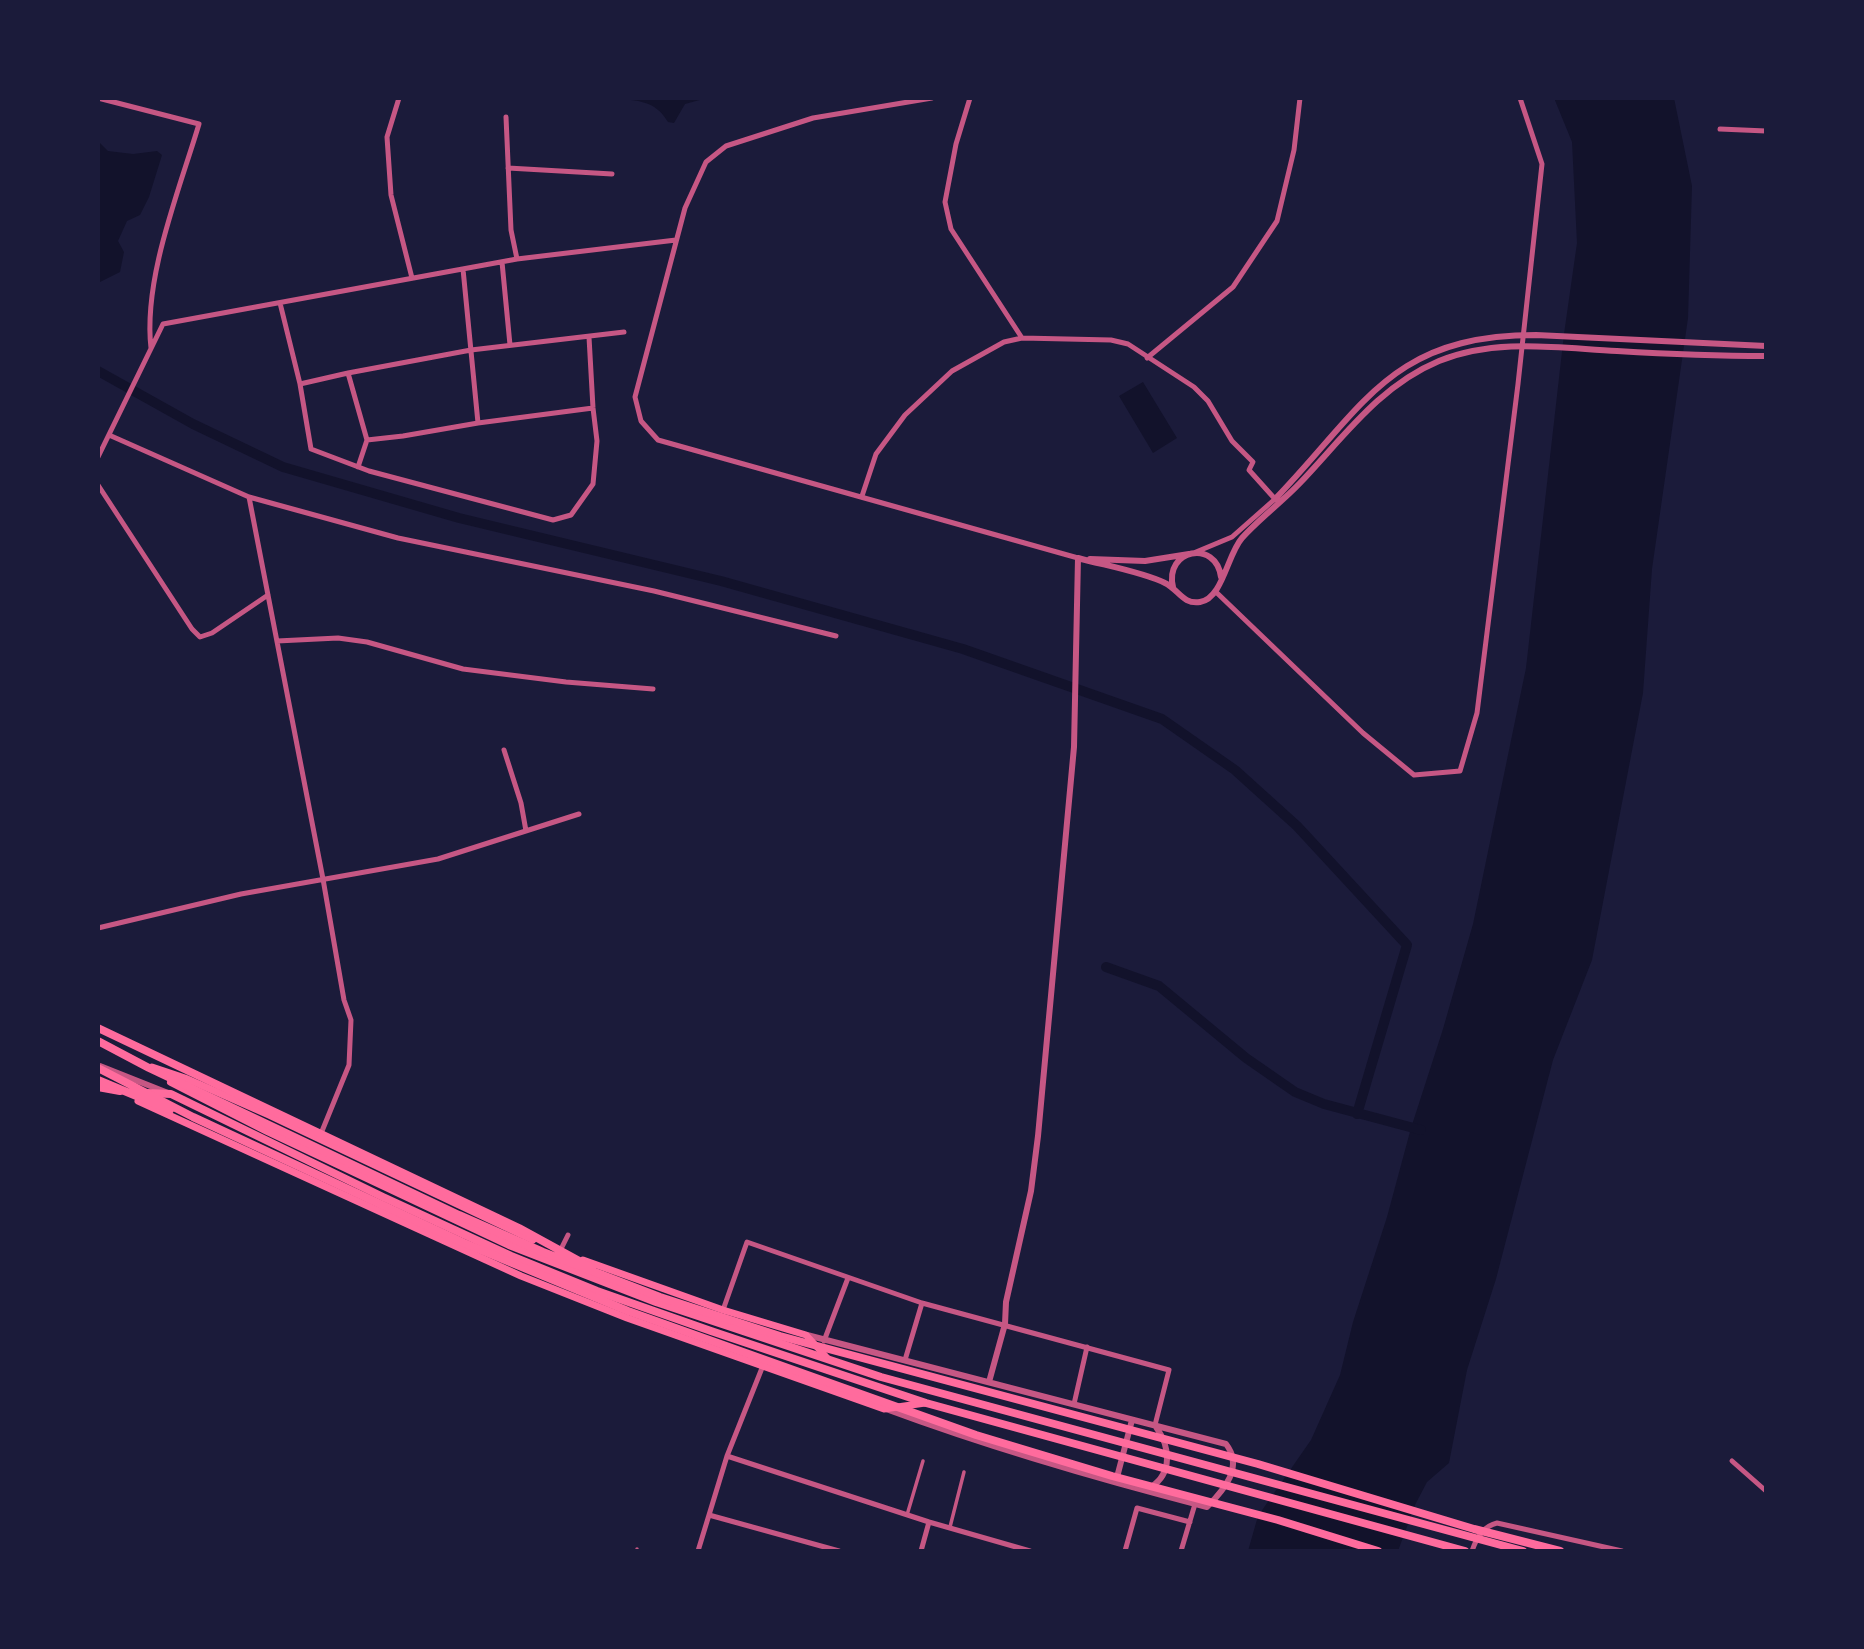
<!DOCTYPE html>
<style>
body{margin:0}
#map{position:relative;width:1864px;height:1649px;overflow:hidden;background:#1b1b3a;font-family:"IBM Plex Sans",sans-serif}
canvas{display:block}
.frame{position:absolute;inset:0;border:100px solid #1b1b3a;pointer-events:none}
</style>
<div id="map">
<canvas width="1864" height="1649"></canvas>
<div class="frame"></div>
</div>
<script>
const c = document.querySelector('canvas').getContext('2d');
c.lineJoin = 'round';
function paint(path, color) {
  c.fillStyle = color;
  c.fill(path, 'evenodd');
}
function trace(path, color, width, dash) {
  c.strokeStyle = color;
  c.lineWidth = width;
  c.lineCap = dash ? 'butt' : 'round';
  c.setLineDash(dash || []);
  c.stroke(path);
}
const water = new Path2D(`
 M615,98H707L685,104L674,123L668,122C655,100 638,101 615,98Z
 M1554,98H1674L1692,186L1688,318L1652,569L1643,693L1592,960L1553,1060L1496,1279L1467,1370L1449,1463L1427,1482L1415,1505L1398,1551H1248L1258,1516L1311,1440L1340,1375L1353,1322L1387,1217L1411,1128L1443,1029L1473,924L1526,668L1564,334L1577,243L1572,142Z
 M98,141L108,151L133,154L157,151L162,155L149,197L140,215L127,221L118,241L124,252L120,272L98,283Z
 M1143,382L1177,438L1153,453L1119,396Z`);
const canal = new Path2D(`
 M98,371L193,424L283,467L459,518L721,581L963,649L1162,719L1235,770L1297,826L1407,945L1357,1114
 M1106,967L1159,986L1246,1058L1295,1092L1324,1104L1421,1130`);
const pedestrian = new Path2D(`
 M907,1515L923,1461
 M950,1527L964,1472
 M637,1551V1549`);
const minor = new Path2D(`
 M98,98L199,124C179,191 143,279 151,348
 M399,98L387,137L391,195L412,278
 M932,98L813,118L726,146L706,162L685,208L635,397L641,421L658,440L1078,558
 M970,98L956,144L945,202L951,229L1022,338
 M506,117L511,230L517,259
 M1720,129L1766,131
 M508,168L612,174
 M502,262L510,345
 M463,269L478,423L593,408
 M280,303L300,384L311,449L369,471L553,520L571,515L593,484L597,441L593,408L589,337
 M1147,358L1233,287L1277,221L1294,150L1300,98
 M348,373L367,440L403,436L478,423
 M300,384L348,373L471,350L624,332
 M109,435L249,497L398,538L654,591L836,636
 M98,457L163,324L517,259L676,240
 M358,467L367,440
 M98,485L192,629L200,637L212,633L268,595
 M862,496L876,454L905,415L952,371L1004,342L1022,338L1111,340L1128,344L1194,387L1208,401L1232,441L1253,462L1249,470L1275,499L1232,537L1196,552
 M249,497L323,879L344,1000L351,1020L349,1065L320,1136
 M1216,592L1363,733L1414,775L1460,771L1477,713L1518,384L1542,164L1520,98
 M277,641L338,638L367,642L463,669L566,682L653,689
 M504,750L521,803L526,831
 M98,928L241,894L438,859L579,814
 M560,1251L568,1235
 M723,1310L747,1242L922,1303L1169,1370L1155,1425
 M824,1341L848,1278
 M905,1360L922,1303
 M1074,1404L1087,1347
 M727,1456L929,1522L1030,1551
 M1732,1461L1766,1491
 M709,1515L839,1551
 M698,1551L727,1456L764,1363
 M921,1551L929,1522
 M1125,1551L1137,1508L1190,1522
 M1181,1551L1195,1504
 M1472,1551C1476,1539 1484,1526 1497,1523L1622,1551`);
const tertiary = new Path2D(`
 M1275,499C1364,407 1390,335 1536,335L1766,346
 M1078,558C1103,565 1143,572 1165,583C1178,589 1183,605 1200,602C1223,598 1227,555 1242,538C1260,518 1282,502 1300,483C1343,438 1379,386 1439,361C1496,338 1557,348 1617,351C1667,354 1716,356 1766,356
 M1090,559L1145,561L1189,554
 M1173,587C1164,549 1216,539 1221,577
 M100,1066L168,1093
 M807,1335L1226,1444C1244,1467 1224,1490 1207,1507C1098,1479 991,1448 886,1409
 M989,1382L1005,1324L1006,1302L1031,1191L1038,1136L1074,747L1078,558
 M1116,1481L1132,1420
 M1151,1487C1173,1473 1170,1446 1156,1427`);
const secondary = new Path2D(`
 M152,1067L185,1078L269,1115L533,1240
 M138,1101L521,1276L627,1318L884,1409L925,1403
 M583,1260L723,1310L806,1335L828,1359`);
const primary = new Path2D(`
 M171,1082L267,1131L509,1245L656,1302L881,1377L1523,1551
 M98,1087L120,1091
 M147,1093L171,1094L383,1197L511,1256L597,1291L711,1331L926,1403L1465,1551`);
const trunk = new Path2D(`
 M98,1028L519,1228L592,1268
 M98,1041L149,1068L459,1215L543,1252L660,1297L780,1336L1258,1464L1474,1529L1560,1551
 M98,1068L193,1117L464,1243L628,1311L976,1435L1112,1476L1278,1520L1378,1551
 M98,1080L170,1110`);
paint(water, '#12122b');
trace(canal, '#12122b', 10);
trace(pedestrian, '#c65784', 3.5);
trace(minor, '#c65784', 5);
trace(tertiary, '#c65784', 6);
trace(secondary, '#ff6b9d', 7);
trace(primary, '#ff6b9d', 8);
trace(trunk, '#ff6b9d', 8);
</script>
